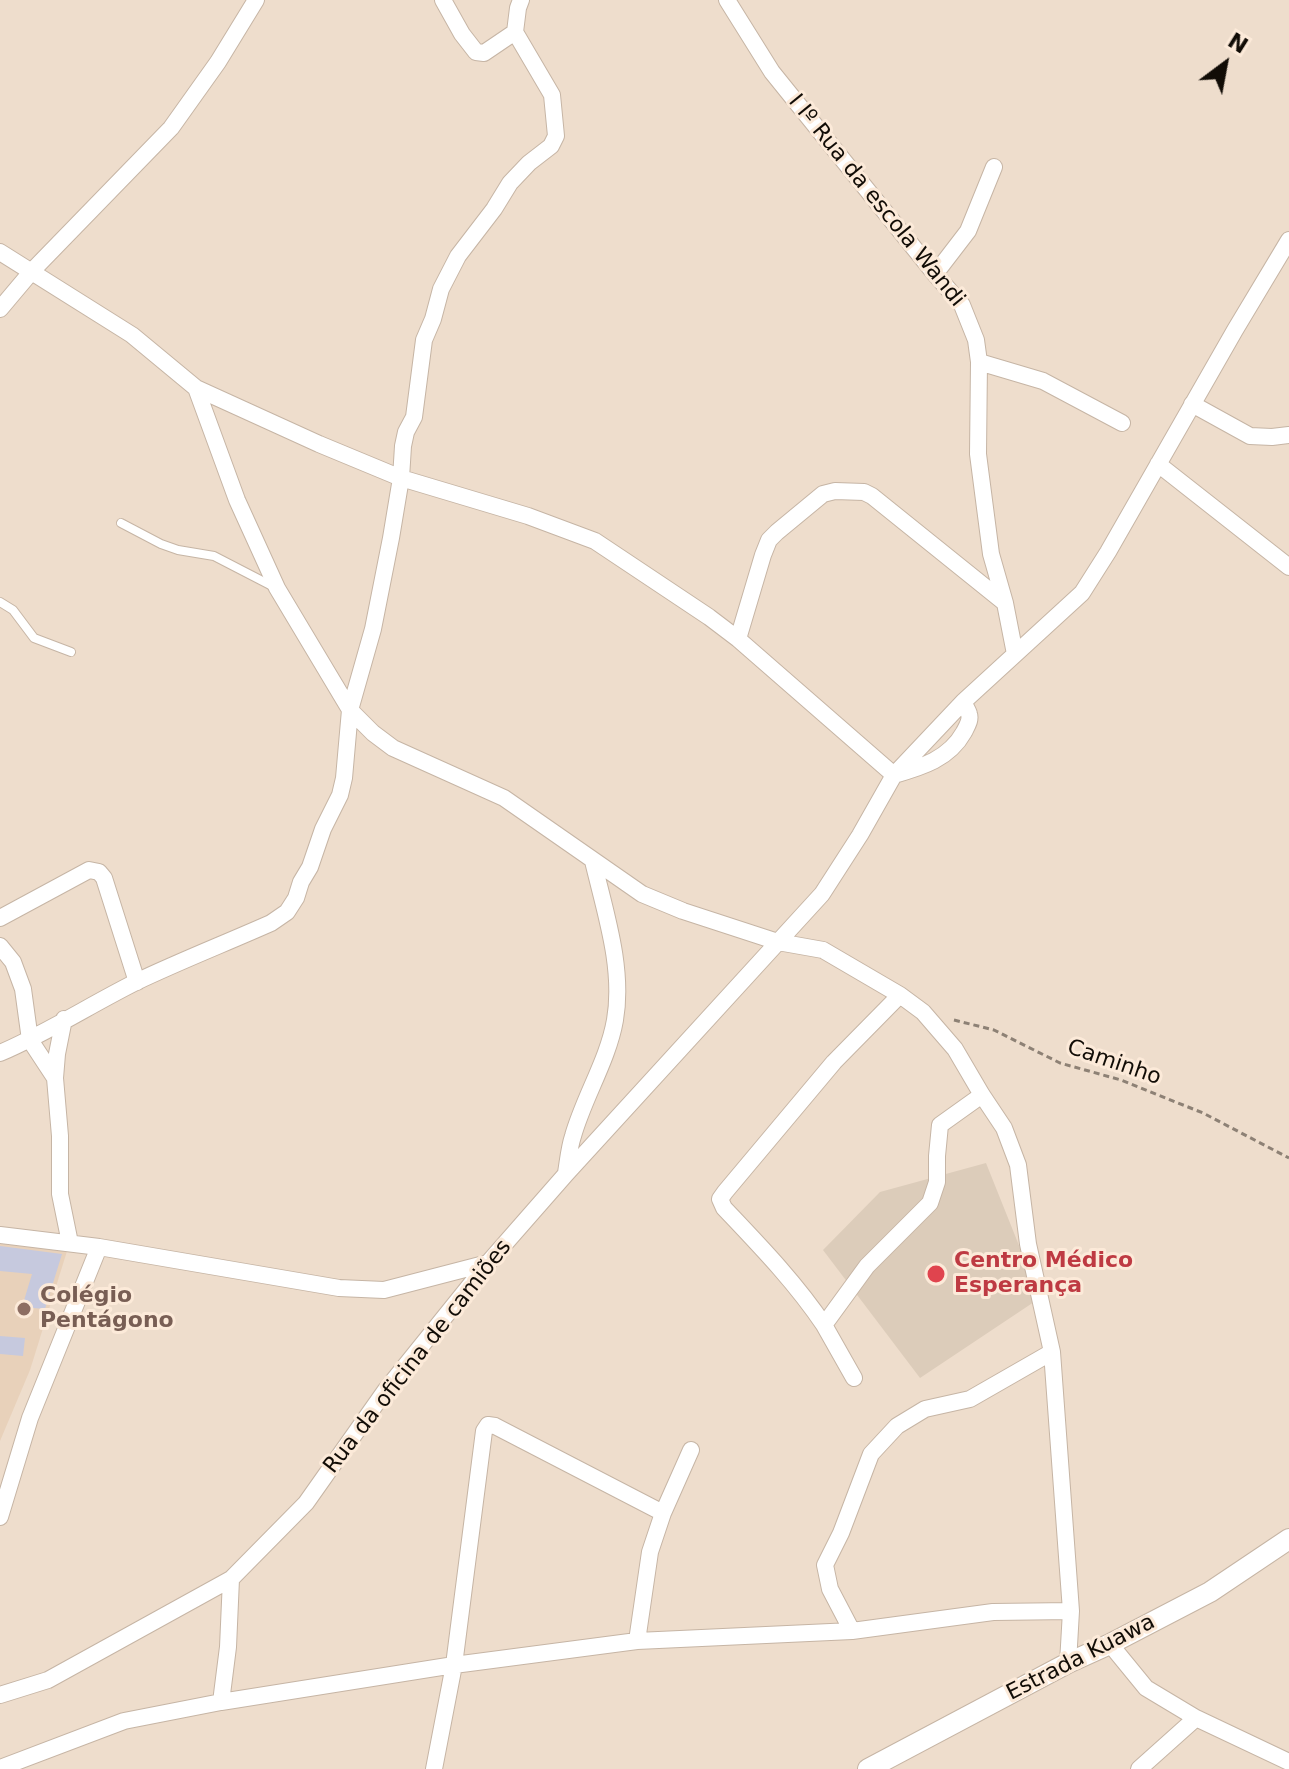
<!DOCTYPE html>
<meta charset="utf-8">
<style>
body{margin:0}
#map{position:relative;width:1289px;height:1769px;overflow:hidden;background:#edc;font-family:"DejaVu Sans",sans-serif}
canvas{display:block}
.north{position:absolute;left:1185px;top:24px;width:80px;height:80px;-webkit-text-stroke:6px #fcead9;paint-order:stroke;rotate:32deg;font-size:22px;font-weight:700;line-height:32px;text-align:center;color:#110c06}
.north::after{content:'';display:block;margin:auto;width:28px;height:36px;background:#110c06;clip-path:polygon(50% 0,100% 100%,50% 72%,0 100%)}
</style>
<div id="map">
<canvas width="1289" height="1769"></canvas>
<div class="north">N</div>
</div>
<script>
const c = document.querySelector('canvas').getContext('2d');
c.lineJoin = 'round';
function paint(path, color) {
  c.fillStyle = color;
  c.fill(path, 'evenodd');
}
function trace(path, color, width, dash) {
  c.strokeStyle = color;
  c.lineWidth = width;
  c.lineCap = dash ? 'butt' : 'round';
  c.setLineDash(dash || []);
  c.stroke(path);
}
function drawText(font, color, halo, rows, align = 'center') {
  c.font = font + ' "DejaVu Sans",sans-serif';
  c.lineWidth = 6;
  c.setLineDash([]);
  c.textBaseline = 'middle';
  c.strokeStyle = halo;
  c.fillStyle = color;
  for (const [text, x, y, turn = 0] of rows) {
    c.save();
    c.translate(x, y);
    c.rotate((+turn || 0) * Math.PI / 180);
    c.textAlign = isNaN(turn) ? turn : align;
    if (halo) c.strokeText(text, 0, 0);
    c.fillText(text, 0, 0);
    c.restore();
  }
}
const built = new Path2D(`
 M0,1243L68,1248L30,1370L0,1441Z`);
const medical = new Path2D(`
 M986,1163L1040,1298L920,1378L823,1250L880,1192Z`);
const building = new Path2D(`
 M0,1246L62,1254L45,1309L22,1307L32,1274L0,1271Z
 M0,1336L25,1338L23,1356L0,1354Z`);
const path = new Path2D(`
 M954,1020L994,1030L1060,1063L1121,1080L1203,1113L1289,1158`);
const service = new Path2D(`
 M121,523L161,544L178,550L214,556L274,587
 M0,602L13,610L34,638L71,652`);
const minor = new Path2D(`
 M443,0L462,34L476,52L484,53L515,32
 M727,0L772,72L935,274L962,305L976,340L979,362L978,454L991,554L1005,603L1015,654
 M0,252L132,335L196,388L319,444L401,478L528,516L595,541L709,617L738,639L894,775C922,767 949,759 964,732C967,726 971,720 969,714C968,710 965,706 963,702
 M935,274L968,231L994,167
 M0,309L32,271L171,128L218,62L256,0
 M979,362L1043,381L1122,423
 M196,388L237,500L277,588L350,710L373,733L393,748L504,798L642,894L683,911L778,942L823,950L900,995L923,1012L955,1049L982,1095L1004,1128L1018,1165L1028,1244L1052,1352L1071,1611L1068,1663
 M1192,404L1250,436L1272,437L1289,435
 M1158,464L1289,567
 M738,639L763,555L769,540L777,532L823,494L835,491L864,492L872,496L1005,603
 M0,918L89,870L99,872L104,878L137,982
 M0,946L13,962L23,989L30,1040L55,1078
 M64,1019L57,1054L55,1078L60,1136V1194L70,1243
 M0,1053C47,1033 90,1005 136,982C180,961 226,943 271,923L287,912L296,898L301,882L310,867L323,829L340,795L344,778L350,710L373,629L391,538L401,478L403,446L406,432L414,417L424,340L433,319L441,289L458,256L494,209L510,183L529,163L551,146L556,136L552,95L515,32L518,8L521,0
 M566,1173C568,1161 569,1148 573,1136C584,1097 608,1060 615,1020C624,968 605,912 593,861
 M0,1235L99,1247L339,1288L384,1290L488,1263
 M824,1325C795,1282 760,1246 724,1208L720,1199L725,1192L834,1062L900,995
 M854,1378L824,1325L867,1266L930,1203L937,1182V1156L940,1125L982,1095
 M0,1517L30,1418L99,1247
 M852,1631L830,1589L825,1565L841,1533L871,1454L897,1426L925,1409L970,1399L1052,1352
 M637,1641L650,1552L663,1513L691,1450
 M1110,1644L1146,1688L1196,1718L1289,1762
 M0,1695L48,1680L231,1579L306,1503L385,1391L488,1263L566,1174L822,894L860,835L894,775L963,702L1082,593L1108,552L1235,330L1289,240
 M221,1702L228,1647L231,1579
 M0,1768L124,1721L221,1702L454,1665L637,1641L852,1631L993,1612L1071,1611
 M434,1769L454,1665L484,1431L488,1425L495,1426L663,1513
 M1139,1769L1196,1718`);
const tertiary = new Path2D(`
 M868,1769L1068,1663L1110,1644L1210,1592L1289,1539`);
const markers = [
 [936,1274,10,"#e0444e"],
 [24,1309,8,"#8d6e63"]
];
const streetNames = [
 ["I Iº Rua da escola Wandi",876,201,51],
 ["Caminho",1114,1063,19],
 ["Rua da oficina de camiões",418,1357,-52],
 ["Estrada Kuawa",1081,1658,-27]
];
const healthNames = [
 ["Centro Médico",954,1261],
 ["Esperança",954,1286]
];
const educationNames = [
 ["Colégio",40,1296],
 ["Pentágono",40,1321]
];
paint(built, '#e8d1ba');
paint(medical, '#dcccba');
paint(building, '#c6c9de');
trace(service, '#c6b5a5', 10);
trace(minor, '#c6b5a5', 18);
trace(tertiary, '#c6b5a5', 22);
trace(path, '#8d8175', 3, [6, 4]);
trace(service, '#fff', 8);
trace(minor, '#fff', 16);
trace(tertiary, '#fff', 20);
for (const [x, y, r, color] of markers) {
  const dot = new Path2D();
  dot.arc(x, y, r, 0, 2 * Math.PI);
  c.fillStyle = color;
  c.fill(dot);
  trace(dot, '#fcead9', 3);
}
drawText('22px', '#110c06', '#fcead9', streetNames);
drawText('bold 22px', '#be3a42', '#fcead9', healthNames, 'left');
drawText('bold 22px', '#785e54', '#fcead9', educationNames, 'left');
</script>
